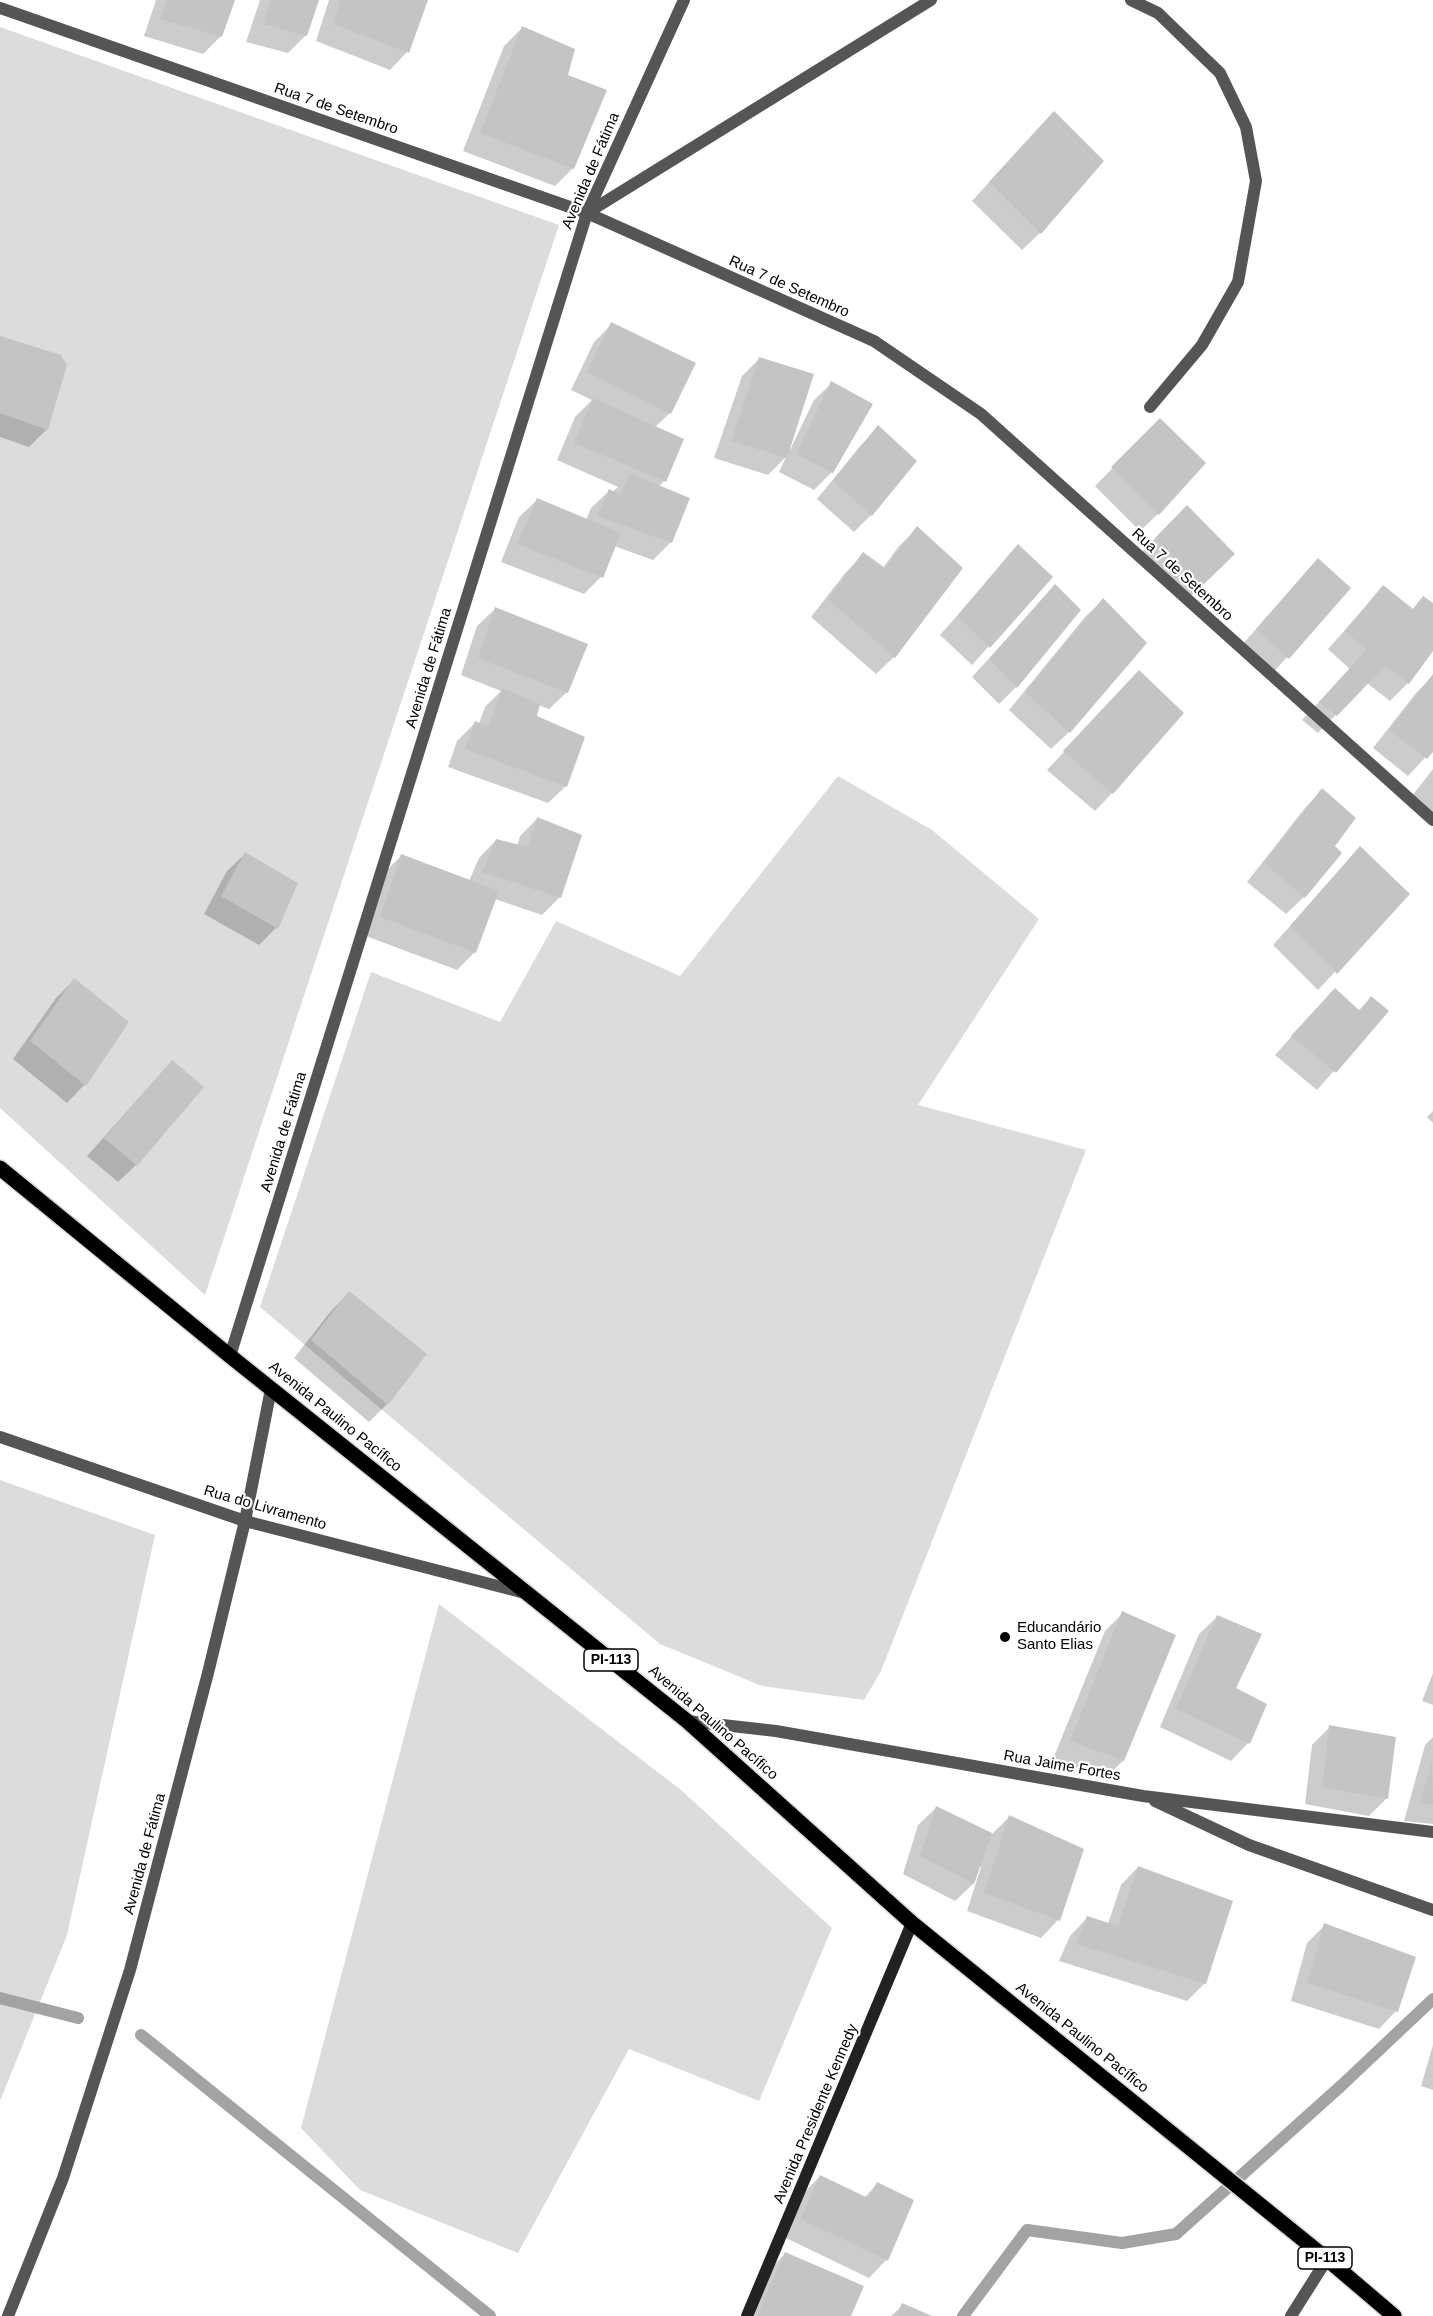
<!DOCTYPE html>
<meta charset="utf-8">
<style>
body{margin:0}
canvas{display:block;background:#fff}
</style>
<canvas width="1433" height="2316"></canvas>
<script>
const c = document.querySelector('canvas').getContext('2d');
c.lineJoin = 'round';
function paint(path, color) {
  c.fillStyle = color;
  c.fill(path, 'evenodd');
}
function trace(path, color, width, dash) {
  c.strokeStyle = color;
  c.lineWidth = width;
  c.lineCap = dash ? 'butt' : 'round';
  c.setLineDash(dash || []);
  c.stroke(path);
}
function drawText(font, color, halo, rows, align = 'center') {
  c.font = font + ' Helvetica,sans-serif';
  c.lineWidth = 4.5;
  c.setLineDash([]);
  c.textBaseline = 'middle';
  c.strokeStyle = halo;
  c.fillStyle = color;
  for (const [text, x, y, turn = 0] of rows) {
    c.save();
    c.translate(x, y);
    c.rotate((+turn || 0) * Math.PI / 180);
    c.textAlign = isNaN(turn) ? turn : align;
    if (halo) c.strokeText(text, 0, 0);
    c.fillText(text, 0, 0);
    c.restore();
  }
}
const green = new Path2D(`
 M0,27L559,225L205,1295L0,1108Z
 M838,776L932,830L1039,919L918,1105L1086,1150L881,1671L864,1700L762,1686L660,1644L260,1307L371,972L500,1022L556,921L680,976Z
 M0,1480L155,1535L67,1935L0,2101Z
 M439,1604L681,1790L832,1928L759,2101L629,2049L518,2253L360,2190L301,2128Z`);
const shadow = new Path2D(`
 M156,0H234L221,36L203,54L144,36Z
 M260,0H318L306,35L288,53L246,42Z
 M329,0H427L407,52L390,70L316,41Z
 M522,28L567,76L573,168L555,186L463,151L504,46Z
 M1036,131L1040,233L1022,250L972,201Z
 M612,324L670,413L655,427L682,439L664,481L659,487L671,542L653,560L614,546L601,577L584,594L501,562L519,517L537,500L586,520L591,508L609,491L612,492L618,487L557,460L575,417L592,400L571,390L594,342Z
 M0,338L47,429L29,447L0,437Z
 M759,359L790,450L814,400L832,383V472L814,490L779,472L786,457L768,475L714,458L742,376Z
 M1160,420L1158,514L1140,531L1095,486Z
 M878,428L871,515L854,532L817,499L861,445Z
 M1169,524L1233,554L1184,603L1138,556Z
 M917,529L894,657L876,674L811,617L846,572L864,554L883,568L899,546Z
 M1018,547L1051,577L972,665L940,635Z
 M1318,560L1349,588L1270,676L1240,647Z
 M1055,586L1016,687L999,704L972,677Z
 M1383,587L1412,610L1424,598L1433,605V648L1408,683L1390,701L1367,683L1318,733L1302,720L1350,669L1328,649Z
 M1103,600L1069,732L1051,749L1009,710L1085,617Z
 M495,609L567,692L549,709L538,705L535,717L566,786L548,803L448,767L457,741L475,723L479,724L485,707L501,691L461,675L477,626Z
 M1433,676V749L1408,776L1373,748L1416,693Z
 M1122,690L1112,793L1095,811L1047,770Z
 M1433,769V822L1408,801Z
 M1322,790L1333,846L1304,897L1286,914L1247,882L1305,808Z
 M538,818L560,897L542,915L495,899L475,952L457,970L363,935L384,873L401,856L469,881L479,858L496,840L517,846L520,836Z
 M1360,848L1408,894L1318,990L1273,945Z
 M245,854L276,928L259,945L204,914L227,871Z
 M74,980L127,1022L84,1085L67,1103L13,1059L56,998Z
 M1371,998L1387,1011L1317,1090L1275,1055L1317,1008L1358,1011Z
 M155,1080L136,1165L118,1182L87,1156Z
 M1433,1111V1123L1427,1117Z
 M349,1293L387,1404L369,1422L294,1358L331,1311Z
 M1123,1613V1761L1105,1778L1053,1759L1105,1631Z
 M1217,1617L1248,1743L1231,1761L1160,1727L1199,1634Z
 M1433,1673V1705L1422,1701Z
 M1330,1727L1387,1798L1369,1816L1305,1804L1312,1745Z
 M1433,1737V1824L1404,1821L1425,1745Z
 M936,1808L992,1834L1009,1817L1058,1920L1041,1938L967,1911L981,1867L979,1866L973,1884L955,1901L903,1874L918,1825Z
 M1138,1867L1205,1983L1187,2001L1059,1961L1070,1936L1087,1918L1108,1924L1121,1885Z
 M1325,1925L1396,2011L1379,2029L1291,2001L1307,1943Z
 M1433,2045V2090L1421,2086Z
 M820,2176L864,2198L877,2184L912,2200L886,2260L869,2278L784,2237L803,2194Z
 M785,2254L849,2316H748L767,2272Z
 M903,2305L926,2316H891Z`);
const stream = new Path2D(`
 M0,1998L78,2018
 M141,2035L490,2316
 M963,2316L1027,2230L1122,2243L1176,2234L1342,2085L1433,1999`);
const building = new Path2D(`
 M167,0H235L222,37L160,19Z
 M271,0H319L307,36L263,24Z
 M340,0H428L409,53L333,24Z
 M522,26L575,49L568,75L607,90L574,169L480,133Z
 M1054,111L1104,161L1041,234L989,182Z
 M611,322L696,363L671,414L587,372Z
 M0,336L61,355L67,365L48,430L0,413Z
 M759,357L814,374L787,458L731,441Z
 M831,381L873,404L833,473L796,454Z
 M593,398L684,439L666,482L574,443Z
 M1160,418L1206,463L1159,515L1111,467Z
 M878,425L917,461L872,516L833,481Z
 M629,473L690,498L672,543L597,516L609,489L621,495Z
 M537,498L621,533L603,578L517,544Z
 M1187,505L1235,554L1202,586L1155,538Z
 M917,526L963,568L895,658L828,599L863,552L885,568Z
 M1018,544L1053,577L990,648L957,616Z
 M1318,558L1351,588L1289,659L1256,629Z
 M1055,584L1081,610L1017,688L989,659Z
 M1383,585L1413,609L1423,596L1433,603V651L1409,684L1385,666L1337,716L1319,702L1366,650L1345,631Z
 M1103,598L1147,643L1070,733L1025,692Z
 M495,607L588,644L568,693L478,658Z
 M1139,670L1184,713L1113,794L1063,751Z
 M1433,674V752L1427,759L1389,730Z
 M502,688L540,704L537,716L585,737L567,787L465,749L475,721L489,726Z
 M1322,788L1356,818L1335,846L1342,853L1305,898L1264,863Z
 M537,817L582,835L561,898L482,872L496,839L528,847Z
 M1360,846L1410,894L1337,974L1290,926Z
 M245,852L298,883L278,929L221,896Z
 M401,854L499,891L476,953L380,917Z
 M74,978L129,1022L86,1086L30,1041Z
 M1335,988L1360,1011L1371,996L1389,1011L1336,1073L1291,1036Z
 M172,1060L204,1087L137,1166L104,1138Z
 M349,1291L427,1354L388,1405L311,1340Z
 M1122,1611L1176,1635L1124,1761L1070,1741Z
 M1217,1615L1262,1634L1236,1688L1267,1704L1250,1744L1176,1709Z
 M1329,1725L1396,1737L1388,1799L1322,1787Z
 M1432,1761L1433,1805L1420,1803Z
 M936,1806L992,1833L974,1884L920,1856Z
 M1009,1815L1084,1849L1060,1921L984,1893Z
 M1138,1866L1233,1901L1206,1984L1076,1944L1087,1916L1118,1926Z
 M1324,1923L1416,1957L1398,2012L1307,1983Z
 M820,2175L868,2198L877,2182L914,2200L888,2261L801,2219Z
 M785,2252L864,2286L851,2316H757Z
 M902,2303L932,2316H896Z`);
const lane = new Path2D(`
 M1131,0L1158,13L1220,73L1246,127L1256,181L1238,282L1202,345L1150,407
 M587,213L931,0`);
const street = new Path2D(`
 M0,8L587,213L874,341L981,414L1433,820
 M230,1356L587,213L684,0
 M0,1437L245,1521L525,1593
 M687,1721L776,1731L1143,1796L1433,1832
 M1155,1801L1249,1845L1433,1910
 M8,2316L63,2178L130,1970L208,1673L245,1521L271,1389
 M1291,2316L1327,2259`);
const secondary = new Path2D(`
 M747,2316L912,1923`);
const primary = new Path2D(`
 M0,1168L230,1356L687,1721L912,1923L1327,2259L1394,2316`);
const markers = [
 [1005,1637,6,"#000"]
];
const shields = [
 [611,1660,54],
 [1325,2258,54]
];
const shieldNames = [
 ["PI-113",611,1660],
 ["PI-113",1325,2258]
];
const streetNames = [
 ["Rua 7 de Setembro",336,109,19],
 ["Avenida de Fátima",591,171,-67],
 ["Rua 7 de Setembro",789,287,24],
 ["Rua 7 de Setembro",1182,575,42],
 ["Avenida de Fátima",429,668,-73],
 ["Avenida de Fátima",284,1132,-73],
 ["Avenida Paulino Pacífico",335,1417,39],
 ["Rua do Livramento",265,1508,16],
 ["Avenida Paulino Pacífico",713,1723,41],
 ["Rua Jaime Fortes",1062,1766,10],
 ["Avenida de Fátima",145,1854,-75],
 ["Avenida Paulino Pacífico",1082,2038,39],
 ["Avenida Presidente Kennedy",816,2114,-67]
];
const poiNames = [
 ["Educandário",1017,1628],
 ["Santo Elias",1017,1645]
];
paint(green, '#dcdcdc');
paint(shadow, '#0003');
trace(stream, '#a3a3a3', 12);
paint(building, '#c4c4c4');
trace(primary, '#dbdbdb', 18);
trace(lane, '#555', 12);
trace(street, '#555', 12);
trace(secondary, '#222', 12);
trace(primary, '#000', 15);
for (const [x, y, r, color] of markers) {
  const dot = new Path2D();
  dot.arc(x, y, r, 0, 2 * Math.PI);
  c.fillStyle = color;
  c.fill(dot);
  trace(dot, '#fff', 2);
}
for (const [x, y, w] of shields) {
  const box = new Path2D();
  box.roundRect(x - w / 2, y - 11, w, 22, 4.5);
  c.fillStyle = '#fff';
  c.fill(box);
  trace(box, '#000', 1.5);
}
drawText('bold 14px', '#000', null, shieldNames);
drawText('15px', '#000', '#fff', streetNames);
drawText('15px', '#000', '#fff', poiNames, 'left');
</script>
